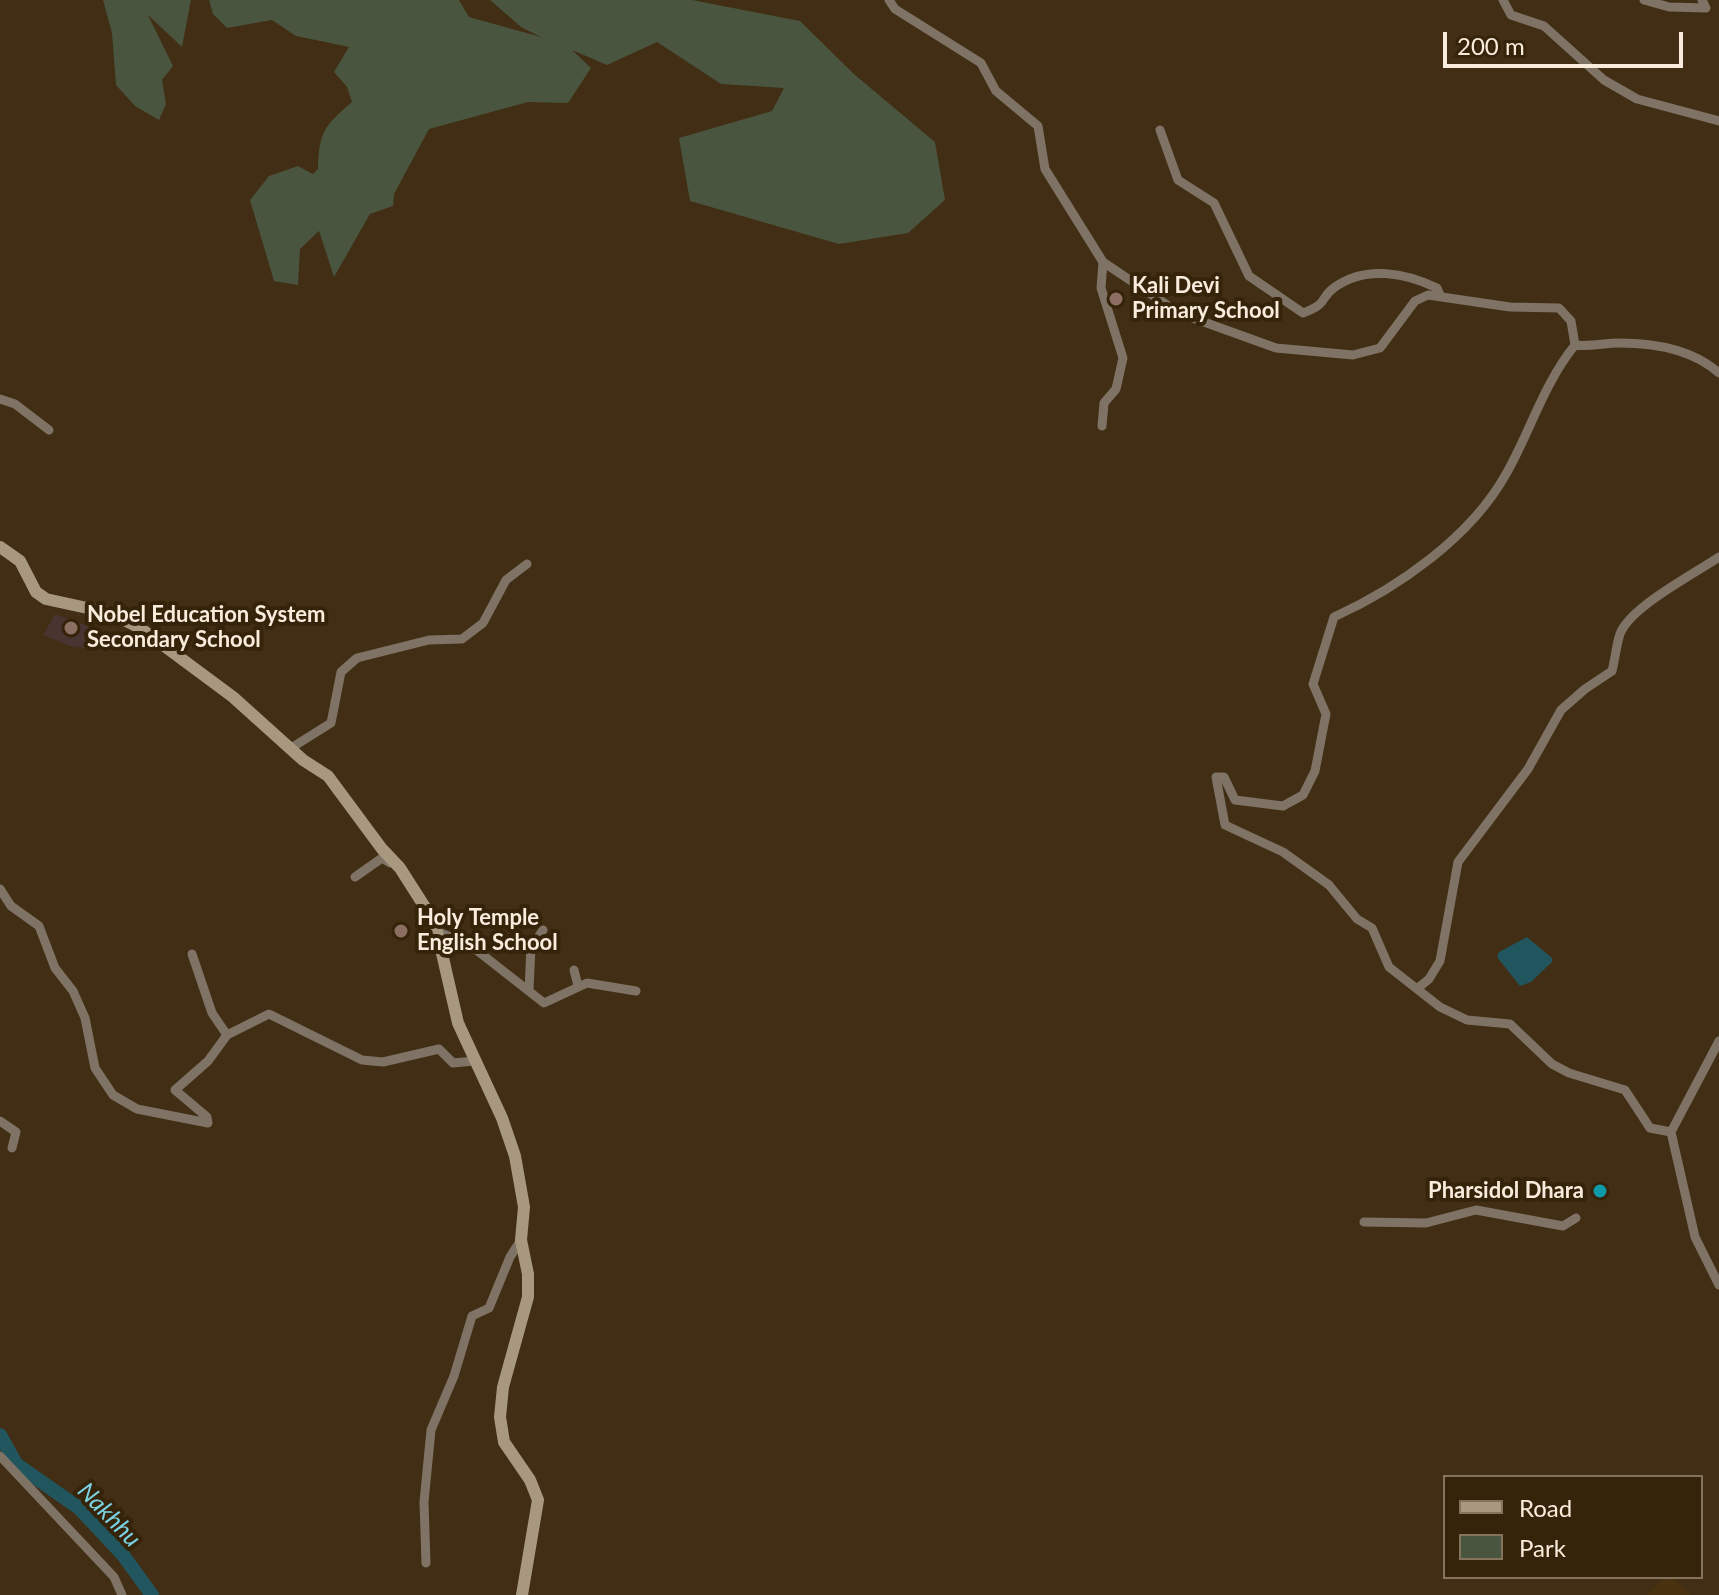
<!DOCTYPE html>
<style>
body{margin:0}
#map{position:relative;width:1719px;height:1595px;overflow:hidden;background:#412e14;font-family:Lato,sans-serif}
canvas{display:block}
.legend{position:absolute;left:1443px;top:1475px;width:260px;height:104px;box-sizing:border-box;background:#36240a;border:2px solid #84745e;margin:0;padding:10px 14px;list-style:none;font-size:24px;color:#f9ecdd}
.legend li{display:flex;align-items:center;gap:16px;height:40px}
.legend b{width:40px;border:2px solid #84745e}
.scale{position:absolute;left:1443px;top:32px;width:240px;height:36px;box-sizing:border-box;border:4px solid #f9ecdd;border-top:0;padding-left:10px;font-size:24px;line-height:28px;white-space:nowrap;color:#f9ecdd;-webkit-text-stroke:6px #36240a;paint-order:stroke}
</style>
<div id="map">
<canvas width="1719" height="1595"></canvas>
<ul class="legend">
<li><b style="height:10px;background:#a89880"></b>Road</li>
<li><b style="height:22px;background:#49553e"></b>Park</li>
</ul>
<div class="scale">200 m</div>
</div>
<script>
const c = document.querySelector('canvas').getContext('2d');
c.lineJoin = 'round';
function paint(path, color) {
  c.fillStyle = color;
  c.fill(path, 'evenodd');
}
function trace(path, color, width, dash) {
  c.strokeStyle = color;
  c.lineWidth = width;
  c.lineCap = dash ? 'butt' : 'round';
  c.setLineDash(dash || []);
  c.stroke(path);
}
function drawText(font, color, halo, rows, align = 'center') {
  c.font = font + ' Lato,sans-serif';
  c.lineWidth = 8;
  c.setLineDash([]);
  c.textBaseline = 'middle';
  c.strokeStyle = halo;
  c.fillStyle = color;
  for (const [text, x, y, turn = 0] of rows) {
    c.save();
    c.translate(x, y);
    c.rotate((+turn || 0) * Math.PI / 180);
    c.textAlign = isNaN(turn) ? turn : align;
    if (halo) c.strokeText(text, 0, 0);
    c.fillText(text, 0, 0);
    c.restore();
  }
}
const built = new Path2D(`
 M1666,1577H1673L1690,1595H1647Z`);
const education = new Path2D(`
 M55,614L113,635L105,651L70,646L43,635Z`);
const green = new Path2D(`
 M103,0H191L182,47L148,15L173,66L162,80L166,104L159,120L135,106L116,85L112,33Z
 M209,0H459L469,17L541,37L521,27L490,0H692L800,21L855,75L935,142L945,200L908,233L839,244L690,201L679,138L772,111L784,88L721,84L657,42L607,65L572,50L591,68L568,103L528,102L429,129L394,194L393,206L370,214L334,277L319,231L300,249L298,285L274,281L250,200L269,176L298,166L313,174L318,169C319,132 324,126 352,102L347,87L334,72L349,47L296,36L272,20L227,28L213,14Z`);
const water = new Path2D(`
 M1527,937L1552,958V962L1531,982L1520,986L1497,957L1499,952Z`);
const river = new Path2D(`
 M0,1435L16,1464L79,1508L123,1555L152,1595`);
const street = new Path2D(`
 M889,0L895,9L981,63L996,91L1038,126L1045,169L1103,262L1179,313L1276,348L1353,355L1380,348L1415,301L1428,295L1510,307L1559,308L1571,321L1575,345C1544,383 1530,432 1506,474C1471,537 1398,588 1334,617L1313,684L1326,714L1315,771L1303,795L1283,806L1235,800L1224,777H1216L1225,825L1283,852L1329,885L1357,919L1372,928L1389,967L1440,1007L1467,1020L1510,1024L1552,1064L1569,1073L1625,1090L1650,1128L1671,1132
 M1503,0L1511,15L1544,26L1604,80L1637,99L1719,121
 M1644,0L1669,7L1706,8L1702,0
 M1160,130L1178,180L1214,203L1249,276L1303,313C1330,303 1319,298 1335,287C1366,265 1406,273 1437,288L1441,297
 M1575,345C1590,347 1604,343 1619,343C1654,343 1692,349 1719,373
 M0,399L15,404L49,430
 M1102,426L1104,403L1116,389L1123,358L1101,288L1103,262
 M291,748L331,723L341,672L357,658L429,640L462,639L483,623L506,580L527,564
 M355,877L382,858L390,863
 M0,889L11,906L39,926L55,968L73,991L85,1018L95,1068L113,1095L137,1109L208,1123L207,1117L175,1090L208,1061L227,1035L269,1014L362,1060L383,1062L439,1049L453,1063L474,1061
 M438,932L470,945L544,1003L587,983L636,991
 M192,954L212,1013L227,1035
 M574,970L578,986
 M1418,988L1429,979L1440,961L1458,862L1528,769L1561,710L1585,689L1612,671C1615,660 1616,646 1620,634C1630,607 1694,574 1719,557
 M529,990L531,947L543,930
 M1719,1041L1671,1132L1695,1237L1719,1285
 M0,1121L16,1132L12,1148
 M1364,1222L1426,1223L1476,1210L1563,1226L1576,1218
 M0,1456L114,1577L122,1595
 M426,1563L424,1502L431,1430L454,1376L472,1316L489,1308L510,1257L521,1240`);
const secondary = new Path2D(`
 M0,547L20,561L36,592L46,599L110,613L140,628L233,697L303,760L328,776L382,849L400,868L435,923L458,1023L502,1118L515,1156L524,1207L521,1240L528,1274V1297L503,1387L500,1417L504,1442L530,1480L538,1500L522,1595`);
const markers = [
 [1116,299,8,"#8d6e63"],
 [71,628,8,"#8d6e63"],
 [401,931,8,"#8d6e63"],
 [1600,1191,8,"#0f9aa8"]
];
const poiNames = [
 ["Kali Devi",1132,286],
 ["Primary School",1132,311],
 ["Nobel Education System",87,615],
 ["Secondary School",87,640],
 ["Holy Temple",417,918],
 ["English School",417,943],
 ["Pharsidol Dhara",1584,1191,"right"]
];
const waterNames = [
 ["Nakhhu",109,1515,46]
];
paint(built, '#4a3211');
paint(education, '#483430');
paint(green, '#49553e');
paint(water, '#22565f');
trace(river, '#22565f', 14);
trace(street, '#7e7365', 9);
trace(secondary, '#a89880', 12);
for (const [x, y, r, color] of markers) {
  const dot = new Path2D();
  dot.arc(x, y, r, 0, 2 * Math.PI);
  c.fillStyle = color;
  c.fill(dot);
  trace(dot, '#36240a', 3);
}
drawText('bold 22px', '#f9ecdd', '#36240a', poiNames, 'left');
drawText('italic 24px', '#7bd2e2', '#36240a', waterNames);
</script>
